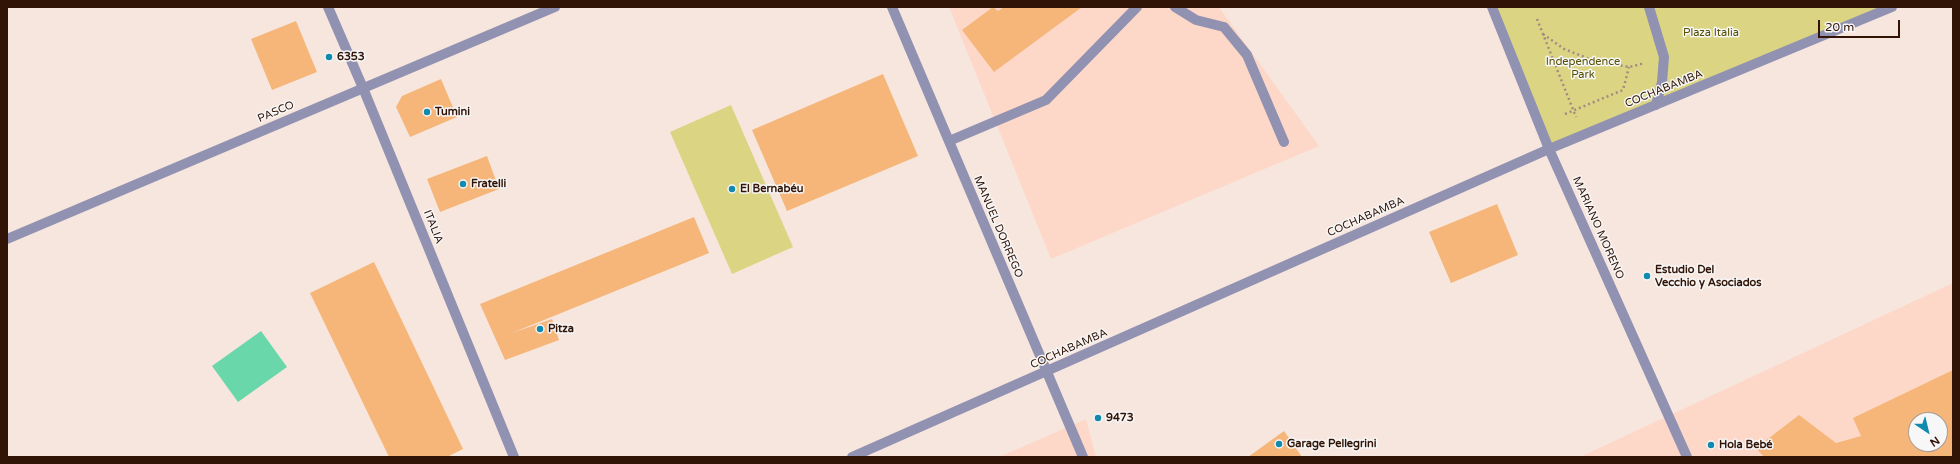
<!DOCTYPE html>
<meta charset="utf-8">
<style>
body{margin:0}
#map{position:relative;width:1960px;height:464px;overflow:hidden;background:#f7e6de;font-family:"Varela Round",sans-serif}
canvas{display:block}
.frame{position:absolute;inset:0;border:8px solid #321406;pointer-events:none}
.north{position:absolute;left:1908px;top:412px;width:40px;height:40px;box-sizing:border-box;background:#f7f7f7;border:1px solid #a89c97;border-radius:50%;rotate:145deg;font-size:11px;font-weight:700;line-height:16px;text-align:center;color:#321406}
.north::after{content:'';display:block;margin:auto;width:14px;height:18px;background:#128aad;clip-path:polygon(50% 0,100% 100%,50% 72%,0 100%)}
.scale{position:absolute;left:1818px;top:20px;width:82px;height:18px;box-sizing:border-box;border:2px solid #321406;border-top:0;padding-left:5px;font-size:12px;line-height:14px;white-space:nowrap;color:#321406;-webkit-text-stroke:3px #f7f7f7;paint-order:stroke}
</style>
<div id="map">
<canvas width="1960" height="464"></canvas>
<div class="frame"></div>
<div class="north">N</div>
<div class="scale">20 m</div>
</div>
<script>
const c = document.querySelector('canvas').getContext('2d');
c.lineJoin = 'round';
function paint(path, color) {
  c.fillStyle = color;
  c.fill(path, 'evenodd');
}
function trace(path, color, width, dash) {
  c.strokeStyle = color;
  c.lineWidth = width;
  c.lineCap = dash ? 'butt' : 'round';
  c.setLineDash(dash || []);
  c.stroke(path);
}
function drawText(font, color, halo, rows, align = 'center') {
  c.font = font + ' "Varela Round",sans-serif';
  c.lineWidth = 3;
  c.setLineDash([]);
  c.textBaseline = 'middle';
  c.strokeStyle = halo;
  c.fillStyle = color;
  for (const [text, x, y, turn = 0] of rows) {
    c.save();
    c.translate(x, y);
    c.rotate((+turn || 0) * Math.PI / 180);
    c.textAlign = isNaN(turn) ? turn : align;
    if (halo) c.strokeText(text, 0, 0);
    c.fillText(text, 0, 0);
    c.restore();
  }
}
const built = new Path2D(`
 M949,7H1219L1319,146L1051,259Z
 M1953,283V457H1580ZM1916,420H1940V444H1916Z
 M1086,419L1096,457H999Z`);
const green = new Path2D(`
 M1492,7H1892L1549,149Z
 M731,105L793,247L732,274L670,132Z`);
const water = new Path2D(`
 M261,331L287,367L238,402L212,366Z`);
const building = new Path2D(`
 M993,7L998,11L1004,7H1082L994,72L962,30Z
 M296,21L317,72L272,90L251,39Z
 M883,74L918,156L787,211L752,130Z
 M441,79L457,117L410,137L396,107L402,96Z
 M487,156L499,189L440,212L427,179Z
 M1497,204L1518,255L1451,283L1429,232Z
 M694,217L709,253L512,333L552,319L559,340L505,360L480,304Z
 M374,262L463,449L447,457H389L310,293Z
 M1953,370V457H1764L1756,448L1799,415L1836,443L1861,436L1853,418ZM1916,420H1940V444H1916Z
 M1284,431L1302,457H1248Z`);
const path = new Path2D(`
 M1537,19L1576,117
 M1543,34L1564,49L1592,60L1629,67L1645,63
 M1565,114L1623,90L1629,67`);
const minor = new Path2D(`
 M328,7L363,88L514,457
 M892,7L1083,457
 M1175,7L1196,20L1224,27L1247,55L1284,142
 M1492,7L1549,149L1687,457
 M1649,7L1664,57L1662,82L1656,105
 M949,141L1046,100L1137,7
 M7,239L555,7
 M852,457L1549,149L1892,7`);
const markers = [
 [329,57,4,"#128aad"],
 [427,112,4,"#128aad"],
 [463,184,4,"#128aad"],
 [732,189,4,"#128aad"],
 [1647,276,4,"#128aad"],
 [540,329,4,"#128aad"],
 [1098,418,4,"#128aad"],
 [1279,444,4,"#128aad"],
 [1711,445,4,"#128aad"]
];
const parkNames = [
 ["Plaza Italia",1711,33],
 ["Independence",1583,62],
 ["Park",1583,75]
];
const poiNames = [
 ["6353",337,57],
 ["Tumini",435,112],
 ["Fratelli",471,184],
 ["El Bernabéu",740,189],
 ["Estudio Del",1655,270],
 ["Vecchio y Asociados",1655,283],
 ["Pitza",548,329],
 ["9473",1106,418],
 ["Garage Pellegrini",1287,444],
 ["Hola Bebé",1719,445]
];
const streetNames = [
 ["COCHABAMBA",1664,89,-22],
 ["PASCO",276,112,-23],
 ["COCHABAMBA",1366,217,-24],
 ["ITALIA",433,227,68],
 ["MANUEL DORREGO",998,227,67],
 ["MARIANO MORENO",1598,228,66],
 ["COCHABAMBA",1069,349,-24]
];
paint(built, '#fdd8c8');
paint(green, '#dbd583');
paint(water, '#6ad7ab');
paint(building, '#f6b679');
trace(path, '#a28c81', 2.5, [2, 3]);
trace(minor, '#9191b2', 10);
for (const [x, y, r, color] of markers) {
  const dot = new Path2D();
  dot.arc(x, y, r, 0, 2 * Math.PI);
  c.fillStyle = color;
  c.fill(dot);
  trace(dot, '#f7f7f7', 1.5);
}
drawText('11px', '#554f00', '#f7f7f7', parkNames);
drawText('bold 11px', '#321406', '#f7f7f7', poiNames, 'left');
drawText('11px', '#321406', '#f7f7f7', streetNames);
</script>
